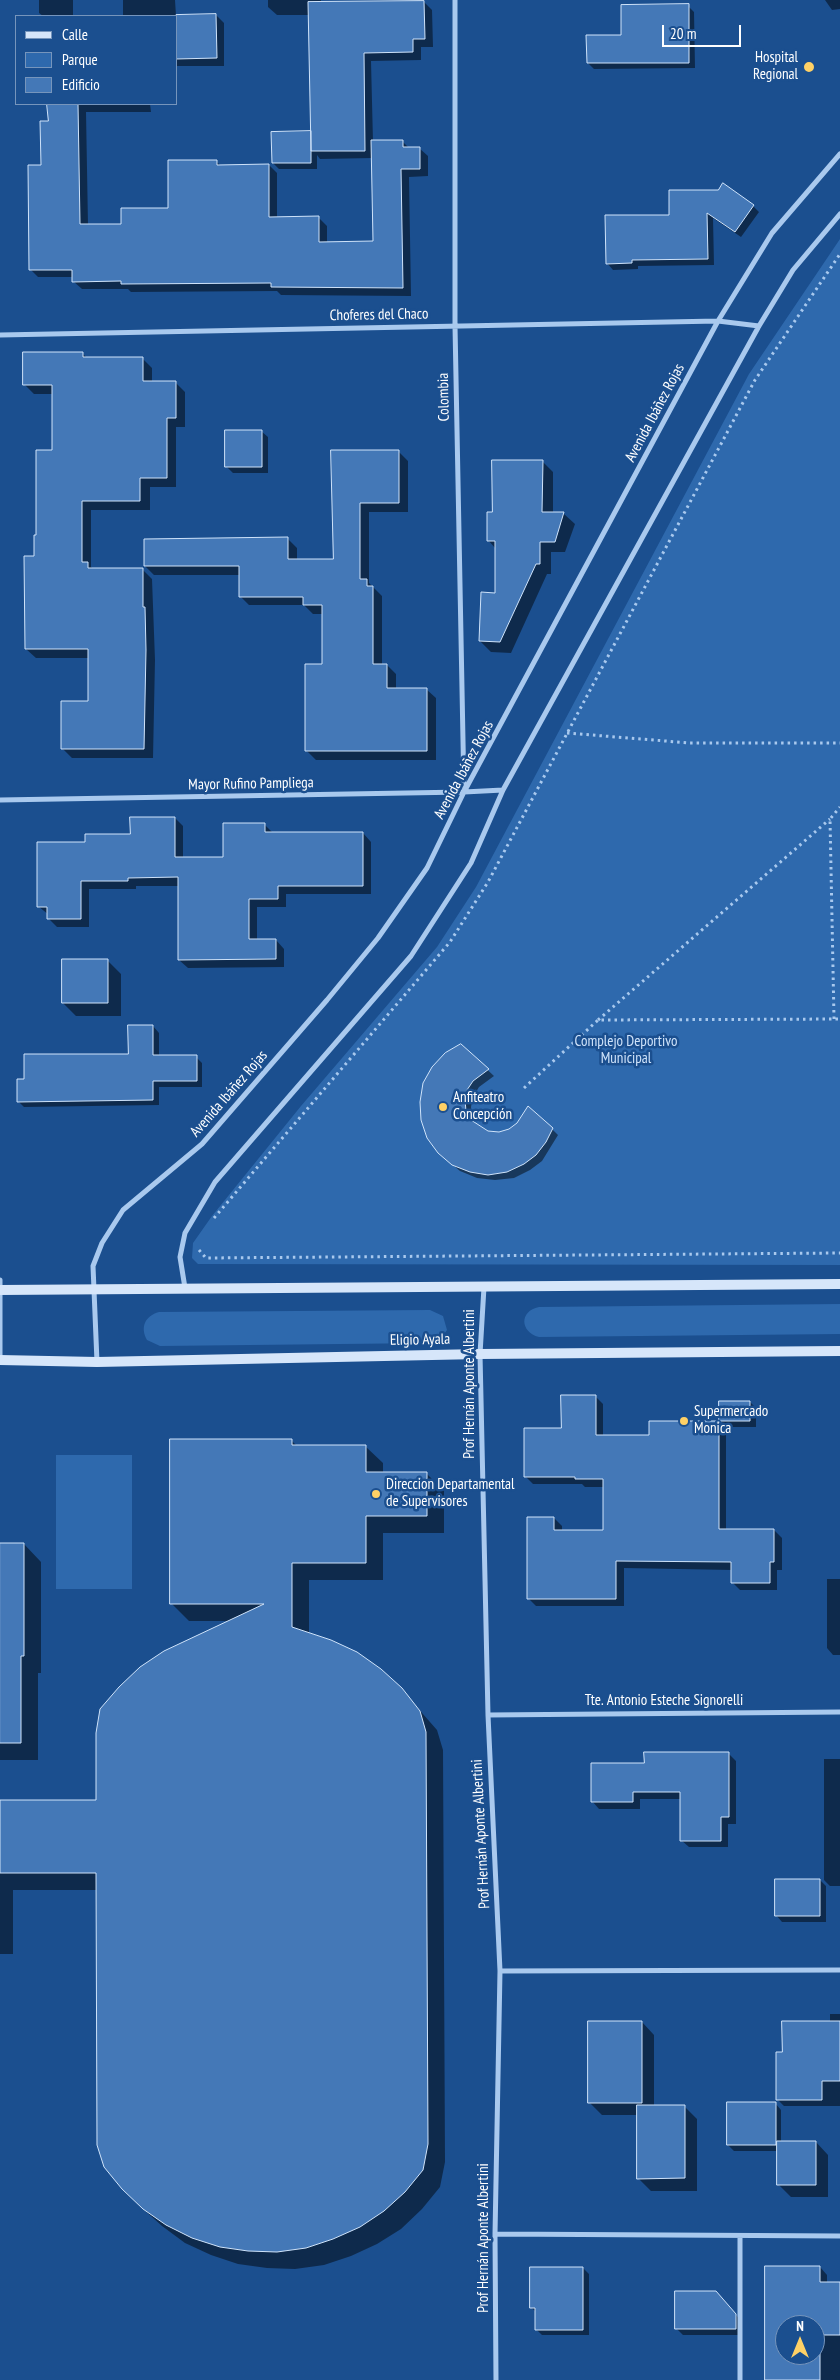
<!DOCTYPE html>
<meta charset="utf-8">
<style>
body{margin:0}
#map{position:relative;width:840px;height:2380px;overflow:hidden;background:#1b4f8f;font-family:"PT Sans Narrow",sans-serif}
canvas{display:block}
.legend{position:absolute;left:15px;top:15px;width:162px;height:90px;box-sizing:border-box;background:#1b4f8f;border:1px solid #7695bc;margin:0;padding:6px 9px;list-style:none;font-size:15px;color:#fff}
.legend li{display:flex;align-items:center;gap:10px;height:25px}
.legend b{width:25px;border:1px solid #7695bc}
.north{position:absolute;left:775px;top:2315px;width:50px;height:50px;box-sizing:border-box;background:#1b4f8f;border:1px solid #7695bc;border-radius:50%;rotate:0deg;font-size:14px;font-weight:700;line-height:20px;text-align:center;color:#fff}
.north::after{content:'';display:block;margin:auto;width:18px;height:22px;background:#ffd166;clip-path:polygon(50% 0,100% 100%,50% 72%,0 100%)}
.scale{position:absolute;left:662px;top:25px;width:79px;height:22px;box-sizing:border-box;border:2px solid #fff;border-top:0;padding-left:6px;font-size:15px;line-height:18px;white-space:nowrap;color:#fff;-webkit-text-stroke:4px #1b4f8f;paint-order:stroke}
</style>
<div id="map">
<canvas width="840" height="2380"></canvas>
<ul class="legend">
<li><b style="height:6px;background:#d6e6fa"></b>Calle</li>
<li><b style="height:14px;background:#2e69ad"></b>Parque</li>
<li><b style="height:14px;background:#4478b7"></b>Edificio</li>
</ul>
<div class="north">N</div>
<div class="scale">20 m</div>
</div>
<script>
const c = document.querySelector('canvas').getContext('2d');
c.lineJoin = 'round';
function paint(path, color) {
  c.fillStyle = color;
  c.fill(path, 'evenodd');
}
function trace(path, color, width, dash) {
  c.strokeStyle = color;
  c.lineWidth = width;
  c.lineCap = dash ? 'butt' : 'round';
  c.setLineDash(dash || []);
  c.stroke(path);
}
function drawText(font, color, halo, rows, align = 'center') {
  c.font = font + ' "PT Sans Narrow",sans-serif';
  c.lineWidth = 5;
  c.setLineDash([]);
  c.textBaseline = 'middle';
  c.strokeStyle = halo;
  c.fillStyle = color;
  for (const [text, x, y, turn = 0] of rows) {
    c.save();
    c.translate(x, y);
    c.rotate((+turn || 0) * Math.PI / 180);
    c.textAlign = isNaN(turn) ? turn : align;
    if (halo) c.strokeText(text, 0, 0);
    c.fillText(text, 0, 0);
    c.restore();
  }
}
const green = new Path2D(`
 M840,239V1265L198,1264L192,1258L193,1243L212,1216L301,1106L437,947L476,887L749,374Z
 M840,1304V1334L539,1337C520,1332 519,1311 539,1307Z
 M430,1310L443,1316L447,1330L438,1342L431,1343L160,1346L147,1340C140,1327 145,1316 159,1312Z
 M56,1455H132V1589H56Z`);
const shadow = new Path2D(`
 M39,0H73V16H43L39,13Z
 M123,0H175L176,16L216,15L224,23V66H176V16H123Z
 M268,0H321V3L424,2L432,10L433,47H421V60L371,61L373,142L402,141L409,148H419L428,156V176L409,177L411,296L281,295L277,291L131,292L128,289H82L73,281V277H38L30,269L49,123V104H150L151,112H86L88,225H122L169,209L216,161L221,166L269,165L277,173V218L318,217L327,226V243L374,242L373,158L320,159L317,155V169H279L273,163L312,133L310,15H277L268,7Z
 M825,0H840V9L832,10Z
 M688,6L694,12L695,68L594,69L588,63L623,36Z
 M753,206L759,212L741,237L713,218L714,265L638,266V269L613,270L607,263L670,216Z
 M83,354L87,358H142L152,368V383H176L185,392V427H176V487H150V510H91V567L93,569H142L152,579L155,660L153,758H72L62,748L90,703V658H36L26,649L37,536L54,451V394H34L24,384Z
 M261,431L268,437V473H233L226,466Z
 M333,451H398L408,461V512H369V583L382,596V665H387L396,674V689H426L436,698V760H316L306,750L323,665V614H313L304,605H249L240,596V575H154L145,566L288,539L297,548V561H334Z
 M542,461L553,472V514H564L575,524L565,552H551V574H547L511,653L491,652L480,641L496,594V549L488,540L494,513Z
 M175,818L183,826V858H225L264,824L273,833H363L371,842V894H286V907H257V940H276L284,949V967L188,968L179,960V886H136V889H89V927H57L49,919V915L38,906L86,843L131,835Z
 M108,961L121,974V1016H76L63,1003Z
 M153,1026L159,1033V1057H196L202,1063V1087H159V1105L24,1107L18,1101L130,1055Z
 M461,1045L494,1076L479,1087L473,1097L471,1107L472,1118L476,1127L488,1133H499L552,1129L558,1135L542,1161L530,1170L514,1178L495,1180L477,1178L460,1171L446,1159Z
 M595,1396L603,1404V1436H651L718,1422L726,1430V1530H774L782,1538V1570H777V1590H740L732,1582V1570L624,1568V1606H536L528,1598L554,1518L562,1526V1531H604V1487H585L582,1484H533L525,1476L562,1429Z
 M750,1402L756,1408V1427H727L721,1421Z
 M291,1440L297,1446H365L383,1463V1474H427L444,1491V1533H383V1580H309V1634L401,1689L437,1730L443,1750L445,2162L440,2187L422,2209L401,2229L377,2244L351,2256L324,2265L295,2269L267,2268L238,2264L211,2255L185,2243L162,2226L141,2207L98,1890H13V1954H0V1801H97L231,1621H189L171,1603Z
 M0,1544H24L41,1562V1673H38V1760H0Z
 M827,1579H840V1655H833L827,1648Z
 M729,1754L736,1761V1824H728V1847H689L681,1840V1799H640V1809H599L592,1801L645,1764Z
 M824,1759H840V1886H830L824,1880Z
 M820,1880L826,1886V1922H782L776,1915Z
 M830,2014H840V2106H784L778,2100L784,2053L830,2022Z
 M642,2022L654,2035V2106H684L697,2119V2191H651L638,2178V2115H602L590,2103Z
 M775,2103L781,2110V2142H816L828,2155V2197H791L778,2184V2151H734L728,2145Z
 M767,2267H820L827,2275V2283H840V2380H767ZM785,2325H815V2355H785Z
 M583,2268L589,2274V2335H542L536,2329V2312L531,2307Z
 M722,2298L741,2321V2335H683L676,2328Z`);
const building = new Path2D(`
 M424,1L425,39H413V52L364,53L365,151H311L308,2Z
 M689,4V63H587L586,35H621V5Z
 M216,14L217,58L176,59V15Z
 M47,104H78L80,224H121V208H168V160H217V165L269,164V217L319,216V242L373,241L371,140H403V147H420V169H401L403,288L271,287V283L121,284V281L72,282V270H29L28,165H41L40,121H48Z
 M311,131V163H272L271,132Z
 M723,183L754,205L735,232L707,213L708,259L632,260V263L606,264L605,215H669V190H718Z
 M23,352H83V357H143V381H176V418H167V478H140V501H82V562H88V568H143V607H145L146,650L144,749H61V701H88V649H25L24,556H34V535H36V450H52V385H23Z
 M225,430H262V467H225Z
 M331,450H399V503H360V579H367V586H373V664H387V688H427V751H305V664H322V605H303V597H239V566H144V539L288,537V559H333Z
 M492,460H543L542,512H564L555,542H540V564H536L500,642L479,641L481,592L495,593V541H487V512H492Z
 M130,817H175V857H223V823H265V832H363V886H278V899H249V939H276V959L178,960V877L128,878V881H81V919H47V907H37V842H85V834H130Z
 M62,959H108V1003H62Z
 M128,1025H153V1055H197V1081H153V1100L17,1102V1079H24V1054H128Z
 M461,1044L489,1069L473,1081L467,1090L465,1100L466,1111L471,1120L488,1131L499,1132L509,1129L517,1123L528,1106L553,1128L546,1142L536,1155L524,1164L507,1172L488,1175L470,1172L452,1165L438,1153L427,1138L421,1120L420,1102L423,1083L432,1067L445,1053Z
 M561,1395H596V1435H649V1421H719V1529H774V1562H770V1583H731V1562L616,1561V1599H527V1517H554V1530H603V1479H575V1477H524V1428H561Z
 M719,1401H750V1421H719Z
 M170,1439H292V1445H366V1472H427V1516H366V1563H292V1627L331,1640L357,1652L381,1669L402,1688L420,1711L426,1732L428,2144L423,2170L405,2192L384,2211L360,2227L333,2239L306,2248L277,2252L248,2251L220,2247L192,2238L166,2225L143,2209L122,2189L104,2167L97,2145L96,1873H0V1800H96V1733L100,1709L119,1687L140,1667L164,1651L264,1604H170Z
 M0,1543H24V1656H21V1743H0Z
 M644,1752H729V1817H721V1841H680V1792H633V1802H591V1763H644Z
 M775,1879H820V1916H775Z
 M588,2021H642V2103H588Z
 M782,2021H840V2081H822V2100H776V2052H782Z
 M727,2102H776V2145H727Z
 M637,2105H685V2178L637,2179Z
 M777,2141H816V2185H777Z
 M765,2266H820V2282H840V2335H820V2380H765ZM785,2325H815V2355H785Z
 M530,2267H583V2330H535V2308H530Z
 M675,2291H716L736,2314V2329H675Z`);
const path = new Path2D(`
 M567,733L690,743H840
 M834,1019L830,819L840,807
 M598,1020L830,819
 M524,1088L598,1020L840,1019
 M214,1218L450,942L488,882L755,380L840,254
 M199,1250L206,1258L840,1253`);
const street = new Path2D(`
 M455,0V326L464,792
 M0,335L718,321L759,326
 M0,800L464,792L503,790
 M0,1280V1360
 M484,1287L480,1354L488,1715L500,1971L495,2234L496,2380
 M185,1288L180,1257L185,1233L215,1182L411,956L471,863L503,790L759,326L793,270L840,214
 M97,1362L93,1266L102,1243L123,1210L202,1144L327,1000L378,938L427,868L464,792L718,321L772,233L840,154
 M488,1715L840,1712
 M500,1971L840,1970
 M495,2234L840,2236
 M740,2237V2380`);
const secondary = new Path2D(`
 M0,1290L840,1284
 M0,1360L97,1362L480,1354L840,1351`);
const markers = [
 [809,67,6,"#ffd166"],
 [443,1107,5,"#ffd166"],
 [684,1421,5,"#ffd166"],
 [376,1494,5,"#ffd166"]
];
const poiNames = [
 ["Hospital",798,58,"right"],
 ["Regional",798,75,"right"],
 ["Anfiteatro",453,1098],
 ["Concepción",453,1115],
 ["Supermercado",694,1412],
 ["Monica",694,1429],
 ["Direccion Departamental",386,1485],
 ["de Supervisores",386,1502]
];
const streetNames = [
 ["Choferes del Chaco",379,315,-1],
 ["Colombia",444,397,-91],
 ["Avenida Ibáñez Rojas",655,413,-62],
 ["Avenida Ibáñez Rojas",464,770,-62],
 ["Mayor Rufino Pampliega",251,784,-1],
 ["Avenida Ibáñez Rojas",229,1094,-49],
 ["Eligio Ayala",420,1340,-1],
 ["Prof Hernán Aponte Albertini",470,1384,-90],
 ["Tte. Antonio Esteche Signorelli",664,1701],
 ["Prof Hernán Aponte Albertini",481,1834,-93],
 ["Prof Hernán Aponte Albertini",484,2238,-90]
];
const parkNames = [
 ["Complejo Deportivo",626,1042],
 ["Municipal",626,1059]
];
paint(green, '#2e69ad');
paint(shadow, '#0007');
paint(building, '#4478b7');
trace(building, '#cfe3fa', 1);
trace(path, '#a9c9ee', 3, [2.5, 4]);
trace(street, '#a9c9ee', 5);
trace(secondary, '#d6e6fa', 10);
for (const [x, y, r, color] of markers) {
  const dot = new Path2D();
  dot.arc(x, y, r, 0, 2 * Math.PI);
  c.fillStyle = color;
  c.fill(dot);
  trace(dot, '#1b4f8f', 2);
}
drawText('15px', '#fff', '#1b4f8f', poiNames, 'left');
drawText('15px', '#fff', '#1b4f8f', streetNames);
drawText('15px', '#cfe3fa', '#1b4f8f', parkNames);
</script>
